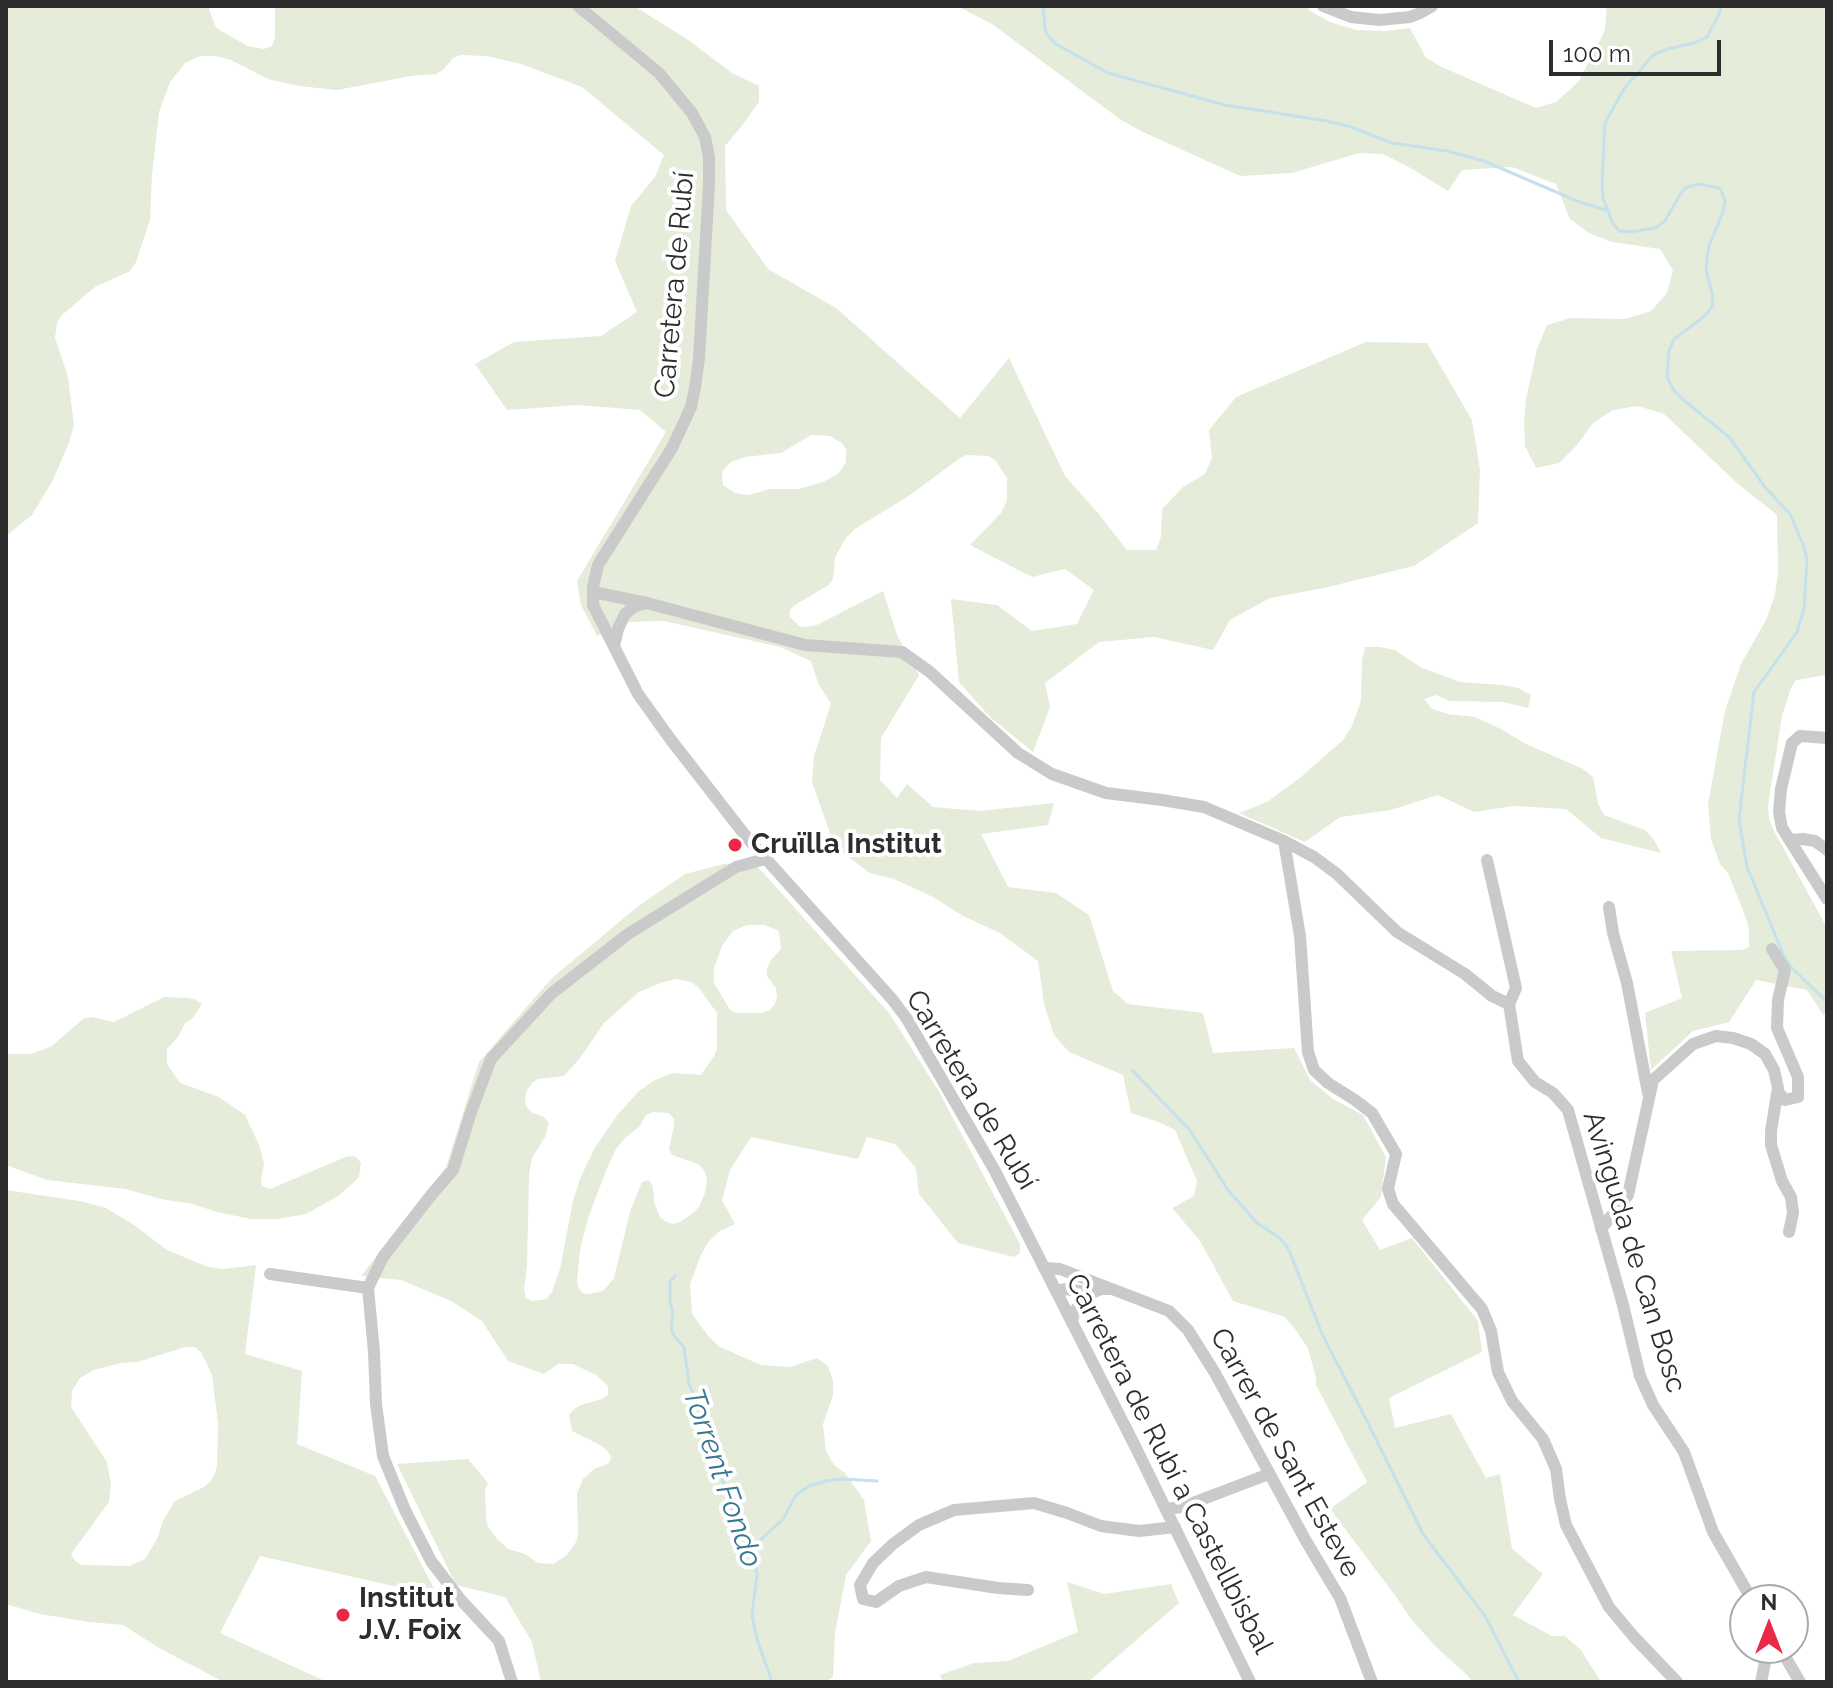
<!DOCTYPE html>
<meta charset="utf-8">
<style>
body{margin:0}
#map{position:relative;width:1833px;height:1688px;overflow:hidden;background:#fff;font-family:Raleway,sans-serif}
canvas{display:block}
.frame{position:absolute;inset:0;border:8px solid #2d2d2d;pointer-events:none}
.north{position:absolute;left:1729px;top:1584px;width:80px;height:80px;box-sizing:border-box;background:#fff;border:2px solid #ababab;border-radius:50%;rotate:0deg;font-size:22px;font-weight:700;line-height:32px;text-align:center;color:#2d2d2d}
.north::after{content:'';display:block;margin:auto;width:28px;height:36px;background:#ec2848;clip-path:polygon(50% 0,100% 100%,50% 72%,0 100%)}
.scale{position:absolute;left:1549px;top:40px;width:172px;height:36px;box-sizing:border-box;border:4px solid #2d2d2d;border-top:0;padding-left:10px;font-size:24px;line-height:28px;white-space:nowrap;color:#2d2d2d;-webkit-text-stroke:6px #fff;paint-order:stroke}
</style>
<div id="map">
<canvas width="1833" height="1688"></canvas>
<div class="frame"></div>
<div class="north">N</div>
<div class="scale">100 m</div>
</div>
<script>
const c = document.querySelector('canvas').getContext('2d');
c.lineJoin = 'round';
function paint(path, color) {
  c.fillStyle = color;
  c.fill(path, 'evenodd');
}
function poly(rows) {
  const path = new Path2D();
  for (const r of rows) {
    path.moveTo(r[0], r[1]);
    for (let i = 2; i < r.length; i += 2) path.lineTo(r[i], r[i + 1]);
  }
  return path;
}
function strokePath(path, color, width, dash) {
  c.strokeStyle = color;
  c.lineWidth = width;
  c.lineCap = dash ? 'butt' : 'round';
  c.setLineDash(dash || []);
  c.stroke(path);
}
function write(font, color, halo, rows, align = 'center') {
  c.font = font + ' Raleway,sans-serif';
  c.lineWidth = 8;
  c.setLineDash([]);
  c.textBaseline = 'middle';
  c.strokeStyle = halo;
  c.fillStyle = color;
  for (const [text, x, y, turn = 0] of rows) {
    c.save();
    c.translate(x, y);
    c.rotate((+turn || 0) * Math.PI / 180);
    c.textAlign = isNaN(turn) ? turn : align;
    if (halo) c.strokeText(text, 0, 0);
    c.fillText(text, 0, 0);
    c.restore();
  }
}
const green = poly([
 [6,6,208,6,215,26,221,31,248,46,264,49,272,46,275,37,275,6,634,6,687,39,732,73,759,86,759,102,741,127,725,146,726,210,768,269,836,308,960,418,1009,358,1065,476,1098,513,1127,550,1156,550,1161,537,1162,509,1183,487,1205,474,1212,458,1209,430,1236,397,1366,342,1427,343,1472,420,1480,470,1478,523,1414,566,1324,588,1270,598,1230,620,1213,650,1154,637,1099,642,1045,683,1050,707,1033,752,990,717,959,682,951,599,997,605,1032,631,1077,624,1094,590,1065,569,1032,577,970,545,1001,513,1007,500,1007,478,995,460,988,456,967,455,960,458,910,495,855,529,845,539,838,552,835,558,833,579,829,585,795,605,790,610,790,617,799,626,805,627,817,625,883,591,897,635,919,675,881,738,880,780,897,798,907,784,933,807,979,811,1054,803,1048,825,981,834,1008,887,1056,893,1089,915,1113,991,1128,1004,1203,1013,1213,1053,1294,1048,1310,1080,1333,1099,1363,1115,1386,1157,1381,1197,1362,1220,1380,1250,1412,1238,1478,1321,1482,1352,1389,1398,1395,1428,1451,1414,1486,1478,1500,1474,1512,1549,1543,1574,1513,1615,1552,1636,1565,1636,1581,1650,1601,1682,1472,1682,1468,1676,1436,1647,1411,1619,1397,1598,1330,1509,1367,1482,1316,1385,1316,1378,1308,1348,1295,1329,1285,1317,1233,1301,1200,1241,1172,1208,1194,1196,1197,1181,1175,1130,1159,1122,1131,1113,1123,1075,1069,1052,1054,1035,1044,1004,1038,961,1000,933,963,916,933,897,894,879,870,873,835,847,812,782,814,756,831,704,818,683,811,661,780,647,664,621,624,622,597,636,581,605,577,581,666,432,640,410,579,405,507,410,475,364,514,342,601,336,637,312,615,261,631,206,655,177,664,155,582,87,521,64,486,56,460,55,453,58,443,70,436,74,411,76,337,90,299,86,268,79,231,60,216,56,200,56,185,63,170,82,159,112,152,175,150,220,136,262,130,271,95,287,61,316,57,323,55,338,68,377,74,425,69,443,52,482,32,515,6,536],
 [811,435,830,436,842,443,846,449,846,462,838,474,825,481,799,489,769,489,749,495,735,493,723,485,722,472,731,462,745,457,781,453],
 [957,6,1305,6,1312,12,1330,22,1356,30,1386,31,1410,28,1426,58,1444,68,1536,108,1556,102,1579,81,1605,30,1607,6,1827,6,1827,675,1796,680,1791,688,1782,716,1768,805,1769,819,1773,829,1827,928,1827,1013,1823,1015,1807,990,1756,980,1729,1022,1693,1031,1651,1070,1645,1013,1682,998,1671,951,1742,950,1749,947,1749,928,1743,910,1728,873,1720,864,1711,839,1708,804,1725,711,1741,664,1766,620,1775,595,1778,571,1777,515,1737,483,1664,414,1638,406,1613,410,1593,423,1577,445,1559,463,1536,468,1525,446,1524,422,1526,399,1537,349,1547,325,1571,318,1625,319,1651,311,1667,293,1673,270,1660,249,1612,242,1589,233,1570,219,1556,184,1512,167,1462,170,1448,191,1407,166,1383,154,1359,153,1292,173,1240,176,1143,132,1121,120,992,24],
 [1365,647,1379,647,1395,650,1420,667,1460,682,1502,685,1518,688,1531,695,1528,708,1503,702,1449,701,1436,695,1424,699,1432,709,1448,714,1475,717,1501,729,1526,744,1583,769,1593,777,1598,804,1604,815,1645,830,1654,840,1661,853,1601,838,1566,809,1514,806,1474,812,1438,795,1391,810,1340,817,1305,842,1239,813,1267,802,1301,777,1343,740,1351,728,1361,701,1362,660],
 [724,864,758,867,889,1013,938,1090,1020,1244,1020,1253,1014,1257,958,1243,919,1194,916,1168,895,1144,867,1137,858,1159,751,1137,730,1170,722,1200,735,1224,720,1231,709,1241,701,1255,690,1284,692,1314,709,1337,720,1347,761,1365,790,1367,817,1358,828,1366,833,1380,833,1396,823,1424,826,1451,834,1465,845,1473,864,1500,871,1541,846,1575,835,1633,833,1677,825,1682,541,1682,532,1642,505,1597,456,1585,397,1464,468,1459,488,1483,485,1491,486,1519,488,1527,497,1539,508,1549,525,1554,538,1563,553,1564,566,1556,576,1542,578,1534,577,1493,583,1479,594,1469,609,1463,611,1457,606,1449,600,1445,572,1431,569,1415,574,1409,581,1405,602,1399,608,1395,608,1386,596,1375,573,1364,558,1364,544,1374,508,1361,482,1321,451,1301,401,1280,361,1276,446,1167,479,1062,551,979,637,907,685,874],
 [747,925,764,925,779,931,781,949,771,960,767,968,767,976,776,988,777,996,775,1004,770,1010,761,1013,737,1013,730,1010,714,983,714,968,722,946,733,931],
 [675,979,691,982,698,987,717,1013,717,1049,714,1056,701,1075,672,1073,653,1081,639,1091,618,1114,594,1149,580,1179,573,1201,560,1269,552,1292,547,1299,532,1301,526,1298,524,1289,527,1266,529,1174,532,1158,545,1137,549,1123,544,1117,531,1112,526,1106,525,1098,527,1090,532,1083,538,1079,564,1076,580,1058,604,1023,639,992,660,983],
 [653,1112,669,1113,674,1119,674,1126,669,1148,672,1155,698,1164,704,1170,707,1179,705,1193,699,1207,693,1213,680,1222,673,1224,666,1222,660,1217,654,1202,653,1187,649,1180,642,1182,630,1212,614,1278,603,1291,589,1294,582,1293,578,1287,577,1280,580,1250,588,1218,606,1171,616,1149,626,1137,640,1126,646,1115],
 [164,997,189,998,196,1000,202,1004,193,1018,185,1023,178,1037,167,1049,167,1064,180,1083,219,1097,245,1115,260,1147,264,1164,261,1179,262,1186,270,1189,348,1156,356,1157,361,1163,359,1177,352,1184,338,1196,306,1214,277,1219,251,1219,217,1212,193,1204,161,1199,126,1189,47,1180,6,1165,6,1054,31,1054,52,1046,83,1019,91,1017,114,1022],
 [6,1190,79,1201,106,1208,134,1225,167,1250,208,1267,223,1269,256,1265,245,1354,302,1371,297,1444,375,1476,438,1596,260,1556,220,1633,327,1682,224,1682,159,1648,123,1625,89,1622,40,1614,6,1604],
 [185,1347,195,1347,201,1352,212,1375,218,1424,217,1466,215,1473,211,1481,204,1487,175,1501,163,1521,158,1537,146,1558,130,1566,82,1565,75,1561,71,1554,109,1502,111,1485,107,1462,71,1407,72,1391,80,1378,94,1370,121,1363,138,1362],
 [1067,1582,1104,1594,1171,1584,1179,1603,1088,1682,943,1682,940,1675,974,1663,1008,1661,1078,1632]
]);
const stream = poly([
 [1043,6,1045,28,1047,35,1056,44,1108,73,1225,105,1327,121,1351,127,1392,143,1447,151,1484,161,1577,201,1606,210],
 [1721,6,1719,14,1707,37,1694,43,1668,49,1653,55,1624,89,1605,123,1602,185,1603,198,1612,222,1619,231,1630,232,1655,228,1665,221,1678,198,1685,188,1698,184,1720,188,1725,201,1723,212,1709,246,1707,258,1706,270,1712,293,1713,305,1705,316,1674,339,1669,351,1667,376,1672,388,1680,397,1729,437,1765,487,1790,514,1803,544,1807,559,1804,609,1797,632,1754,692,1739,819,1747,867,1784,956,1791,967,1827,1002],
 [1132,1070,1189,1129,1228,1190,1257,1223,1280,1238,1288,1248,1323,1336,1366,1419,1423,1534,1485,1616,1519,1682],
 [675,1276,670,1282,670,1302,673,1312,671,1328,674,1336,684,1347,689,1384,699,1407,706,1441,717,1460,729,1503,746,1532,753,1547,757,1574,752,1615,757,1639,772,1682],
 [754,1546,783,1519,796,1495,809,1486,826,1481,842,1479,877,1481]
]);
const minor = poly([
 [578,6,659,73,692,113,705,137,709,157,709,185,699,358,695,388,691,407,672,448,598,565,593,587,593,605,638,694,671,740,748,839,892,999,907,1019,995,1171,1135,1446,1250,1682],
 [1323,6,1351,17,1379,20,1410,17,1420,13,1432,6],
 [593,592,647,603,805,645,902,652,930,672,1018,753,1052,774,1106,793,1162,800,1204,807,1284,841,1314,857,1337,874,1397,932,1465,974,1492,996,1509,1004,1518,1061,1535,1082,1553,1093,1568,1110,1623,1305,1640,1376,1653,1405,1684,1452,1713,1532,1752,1600],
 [614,646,618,629,625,614,635,606,647,603],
 [1827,738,1800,736,1792,743,1781,789,1779,812,1782,828,1827,899],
 [1790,840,1803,839,1815,841,1827,850],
 [1284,841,1300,936,1308,1052,1314,1070,1328,1083,1355,1100,1372,1113,1396,1154,1388,1189,1393,1204,1482,1309,1491,1331,1498,1372,1512,1401,1543,1439,1556,1469,1560,1499,1566,1525,1609,1607,1634,1637,1677,1682],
 [1487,860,1516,988,1509,1004],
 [1609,907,1613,933,1627,983,1648,1093],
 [1772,949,1785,970,1778,1000,1777,1028,1798,1077,1798,1097,1785,1100,1778,1092],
 [1601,1229,1628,1195,1653,1080,1693,1044,1716,1036,1733,1038,1751,1044,1765,1054,1774,1070,1778,1088,1771,1131,1771,1145,1782,1181,1791,1197,1793,1213,1789,1232],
 [1044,1268,1060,1269,1109,1288],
 [270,1274,368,1288],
 [1056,1291,1065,1289,1093,1293],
 [1072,1323,1074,1312,1087,1295,1101,1289,1112,1289,1169,1311,1188,1330,1215,1373,1306,1541,1340,1598,1372,1682],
 [1166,1509,1182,1507,1269,1474],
 [1028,1590,998,1588,926,1577,899,1586,876,1602,863,1599,860,1585,873,1563,893,1544,919,1525,954,1510,1034,1503,1067,1513,1101,1526,1139,1531,1175,1527],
 [1780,1648,1800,1682],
 [512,1682,499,1641,460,1599,431,1561,405,1510,383,1456,376,1404,374,1352,368,1288,383,1257,432,1194,453,1170,471,1112,491,1059,552,993,628,934,736,867,765,859],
 [1761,1682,1768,1648]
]);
const markers = [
 [735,845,8,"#ec2848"],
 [343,1615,8,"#ec2848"]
];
const streetNames = [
 ["Carretera de Rubí",675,285,-85],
 ["Carretera de Rubí",971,1090,59],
 ["Avinguda de Can Bosc",1634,1252,73],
 ["Carrer de Sant Esteve",1285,1453,61],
 ["Carretera de Rubí a Castellbisbal",1169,1464,63]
];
const poiNames = [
 ["Cruïlla Institut",751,845],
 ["Institut",359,1599],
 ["J.V. Foix",359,1631]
];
const waterNames = [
 ["Torrent Fondo",722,1478,71]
];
paint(green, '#e5ecda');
strokePath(stream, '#c5e1ec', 3);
strokePath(minor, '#cacaca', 12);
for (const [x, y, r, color] of markers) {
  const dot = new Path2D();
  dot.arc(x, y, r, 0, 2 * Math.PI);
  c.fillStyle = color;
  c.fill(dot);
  strokePath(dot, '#fff', 3);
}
write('28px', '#2d2d2d', '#fff', streetNames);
write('bold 28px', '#2d2d2d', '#fff', poiNames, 'left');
write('italic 30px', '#387792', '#fff', waterNames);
</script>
